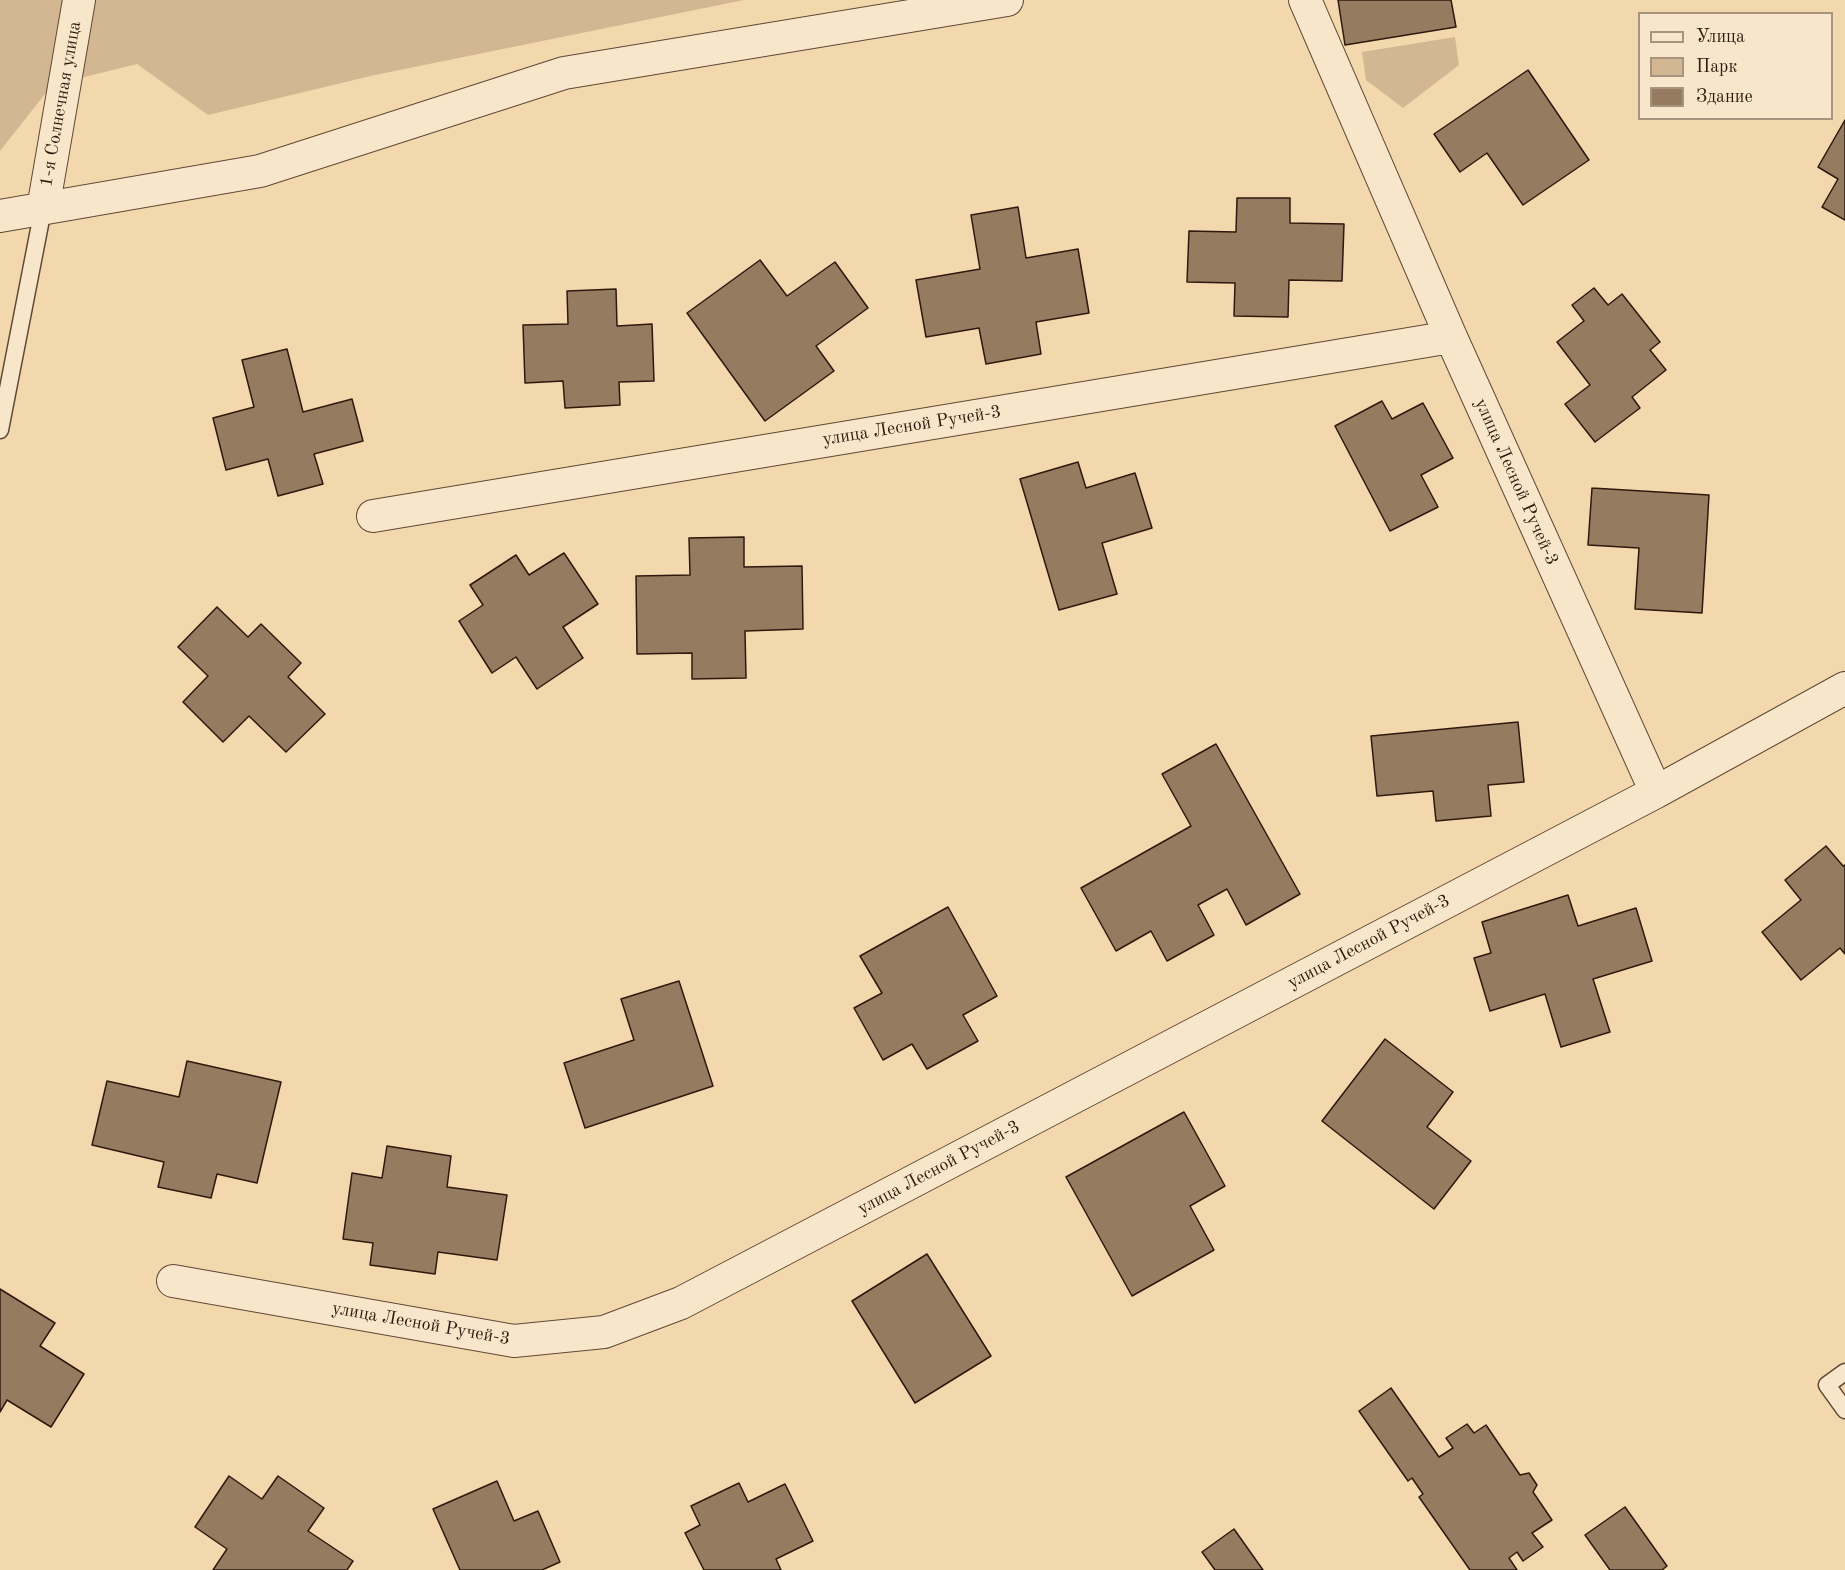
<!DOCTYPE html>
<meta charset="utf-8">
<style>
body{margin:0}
#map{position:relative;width:1845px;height:1570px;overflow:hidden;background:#f4d8ad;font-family:"Old Standard TT",serif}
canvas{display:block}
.legend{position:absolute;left:1638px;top:12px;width:195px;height:108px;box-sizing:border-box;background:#f8e6ca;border:2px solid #a8947e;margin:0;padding:8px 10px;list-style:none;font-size:18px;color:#2f180d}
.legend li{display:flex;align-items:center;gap:12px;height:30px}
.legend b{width:30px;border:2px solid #a8947e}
</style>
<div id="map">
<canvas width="1845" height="1570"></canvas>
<ul class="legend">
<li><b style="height:8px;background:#f8e6ca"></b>Улица</li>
<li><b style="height:16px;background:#d3b792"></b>Парк</li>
<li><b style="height:16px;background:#957c60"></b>Здание</li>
</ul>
</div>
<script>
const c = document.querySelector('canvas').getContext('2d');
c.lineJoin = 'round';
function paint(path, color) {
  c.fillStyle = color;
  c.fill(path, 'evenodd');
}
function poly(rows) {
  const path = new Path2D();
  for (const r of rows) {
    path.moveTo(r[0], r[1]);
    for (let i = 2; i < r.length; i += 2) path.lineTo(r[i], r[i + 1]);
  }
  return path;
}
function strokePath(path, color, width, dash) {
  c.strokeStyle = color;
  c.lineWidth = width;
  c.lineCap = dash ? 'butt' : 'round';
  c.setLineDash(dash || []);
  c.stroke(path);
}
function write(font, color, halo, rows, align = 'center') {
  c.font = font + ' "Old Standard TT",serif';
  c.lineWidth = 6;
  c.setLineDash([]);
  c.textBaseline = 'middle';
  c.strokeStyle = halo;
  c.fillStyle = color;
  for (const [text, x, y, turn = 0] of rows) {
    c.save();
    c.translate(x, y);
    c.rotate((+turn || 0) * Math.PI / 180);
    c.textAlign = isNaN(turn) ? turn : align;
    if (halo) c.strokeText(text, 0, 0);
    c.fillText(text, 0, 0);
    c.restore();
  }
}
const green = poly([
 [0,0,744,0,375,75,208,115,137,64,52,85,0,151],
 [1455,37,1459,65,1403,108,1366,80,1362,52]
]);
const building = poly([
 [1338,0,1451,0,1456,27,1345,45,1338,0],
 [1528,70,1589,160,1523,205,1487,153,1460,172,1434,134,1528,70],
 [1845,120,1845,220,1822,207,1838,179,1818,167,1845,120],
 [1237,198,1290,198,1290,223,1344,224,1342,281,1289,280,1288,317,1234,316,1235,283,1187,282,1189,231,1236,232,1237,198],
 [1018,207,1026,258,1078,249,1089,313,1036,322,1041,354,986,364,979,328,926,337,916,280,980,269,971,215,1018,207],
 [760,260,787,296,835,262,868,308,816,346,834,371,765,421,687,313,760,260],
 [1594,288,1608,305,1622,294,1660,342,1650,350,1666,370,1632,397,1640,408,1595,442,1565,404,1590,385,1557,342,1584,321,1572,305,1594,288],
 [616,289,617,326,652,324,654,381,619,382,620,405,565,408,563,381,525,383,523,325,568,324,567,291,616,289],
 [287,349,303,412,352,399,363,441,314,454,323,484,278,496,268,459,226,470,213,418,254,407,242,360,287,349],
 [1382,401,1392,419,1423,403,1453,458,1421,475,1438,507,1390,531,1335,426,1382,401],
 [1078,462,1086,488,1135,473,1152,528,1102,543,1117,594,1059,610,1020,479,1078,462],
 [1592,488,1709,495,1702,613,1635,609,1639,548,1588,545,1592,488],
 [744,537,744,567,802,566,803,629,745,631,746,678,692,679,692,653,637,654,636,576,690,575,689,538,744,537],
 [564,553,598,604,563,627,583,658,537,689,516,657,492,673,459,621,483,605,470,585,516,555,529,575,564,553],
 [217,607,248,637,261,624,301,663,288,677,325,714,286,752,249,716,223,742,183,702,208,676,178,647,217,607],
 [1518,722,1524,782,1488,785,1491,816,1436,821,1433,791,1377,796,1371,736,1518,722],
 [1216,744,1300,894,1246,925,1227,889,1198,905,1214,935,1167,961,1151,931,1116,951,1081,888,1191,826,1162,774,1216,744],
 [1826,846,1843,866,1845,865,1845,954,1840,948,1801,980,1762,932,1801,900,1785,880,1826,846],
 [1568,895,1578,926,1636,908,1652,961,1593,979,1610,1032,1561,1047,1545,994,1490,1011,1474,958,1491,953,1482,922,1568,895],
 [948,907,997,996,963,1015,978,1041,927,1069,912,1044,883,1060,854,1008,882,993,860,956,948,907],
 [679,981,713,1086,585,1128,564,1063,634,1040,621,999,679,981],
 [1385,1039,1453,1092,1427,1127,1471,1161,1434,1209,1322,1121,1385,1039],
 [187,1061,281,1082,257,1183,217,1174,211,1198,158,1187,164,1162,92,1145,107,1081,179,1097,187,1061],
 [1184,1112,1225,1186,1190,1206,1214,1250,1132,1296,1066,1177,1184,1112],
 [387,1146,451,1156,447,1187,507,1195,497,1260,438,1252,435,1274,370,1265,373,1243,343,1239,352,1173,382,1178,387,1146],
 [927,1254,991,1356,915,1403,852,1301,927,1254],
 [0,1289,55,1323,40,1346,84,1374,51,1427,7,1400,0,1412,0,1289],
 [1391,1388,1439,1457,1453,1448,1446,1438,1467,1424,1474,1433,1486,1425,1520,1475,1529,1473,1537,1485,1533,1492,1552,1520,1532,1533,1543,1547,1523,1561,1517,1552,1509,1558,1517,1570,1470,1570,1419,1497,1423,1494,1412,1478,1408,1481,1359,1411,1391,1388],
 [229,1476,262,1499,278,1476,324,1508,308,1531,353,1561,347,1570,213,1570,227,1549,195,1527,229,1476],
 [497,1481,514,1521,538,1511,560,1562,542,1570,460,1570,433,1509,497,1481],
 [739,1483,748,1502,785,1484,813,1541,776,1559,781,1570,704,1570,685,1533,700,1525,691,1506,739,1483],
 [1625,1507,1667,1566,1662,1570,1610,1570,1585,1535,1625,1507],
 [1234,1529,1263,1570,1215,1570,1202,1552,1234,1529]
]);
const service = poly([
 [0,430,43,209],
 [1845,1372,1827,1385,1845,1410]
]);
const minor = poly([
 [1305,0,1451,337,1656,792,1845,688],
 [43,209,79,0],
 [0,216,260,171,564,73,1007,0],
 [373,516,1451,337],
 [173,1281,514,1341,604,1332,681,1303,1656,792]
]);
const streetNames = [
 ["1-я Солнечная улица",61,104,-80],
 ["улица Лесной Ручей-3",912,426,-9],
 ["улица Лесной Ручей-3",1516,482,66],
 ["улица Лесной Ручей-3",1369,942,-28],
 ["улица Лесной Ручей-3",939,1168,-28],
 ["улица Лесной Ручей-3",421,1324,10]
];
paint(green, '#d3b792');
paint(building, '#957c60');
strokePath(building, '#2f180d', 1.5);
strokePath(service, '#604835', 19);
strokePath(minor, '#604835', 34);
strokePath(service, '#f8e6ca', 16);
strokePath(minor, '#f8e6ca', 32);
write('18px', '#2f180d', '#f8e6ca', streetNames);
</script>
